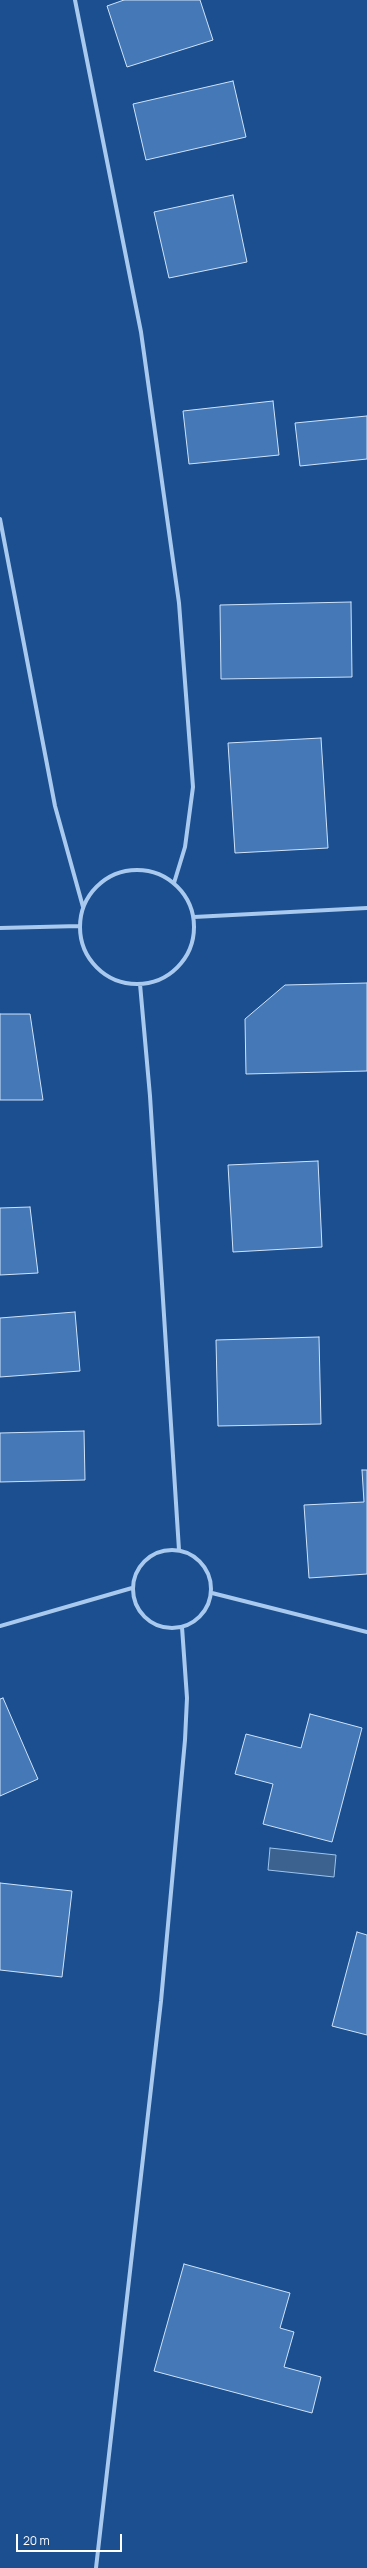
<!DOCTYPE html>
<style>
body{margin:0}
#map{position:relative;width:367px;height:2568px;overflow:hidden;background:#1b4f8f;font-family:Manrope,sans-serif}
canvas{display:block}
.scale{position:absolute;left:16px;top:2534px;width:106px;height:18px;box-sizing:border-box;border:2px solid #fff;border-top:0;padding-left:5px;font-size:12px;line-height:14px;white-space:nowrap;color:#fff;-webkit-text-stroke:3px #1b4f8f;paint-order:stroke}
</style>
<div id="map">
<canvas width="367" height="2568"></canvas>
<div class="scale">20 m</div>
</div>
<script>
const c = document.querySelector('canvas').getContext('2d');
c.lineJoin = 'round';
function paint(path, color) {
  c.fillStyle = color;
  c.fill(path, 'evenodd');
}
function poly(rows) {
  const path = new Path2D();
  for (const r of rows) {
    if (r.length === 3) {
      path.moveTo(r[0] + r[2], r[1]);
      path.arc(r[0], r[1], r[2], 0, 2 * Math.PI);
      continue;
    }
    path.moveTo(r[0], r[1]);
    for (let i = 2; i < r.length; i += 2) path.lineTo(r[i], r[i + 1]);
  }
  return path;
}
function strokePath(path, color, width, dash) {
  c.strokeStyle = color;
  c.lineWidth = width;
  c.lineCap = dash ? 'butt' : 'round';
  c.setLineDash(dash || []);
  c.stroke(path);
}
const water = poly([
 [270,1848,336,1855,334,1877,268,1870,270,1848]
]);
const building = poly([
 [124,0,200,0,213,40,127,67,107,6,124,0],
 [233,81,246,137,146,160,133,104,233,81],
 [233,195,247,262,169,278,154,212,233,195],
 [273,401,279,455,189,464,183,411,273,401],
 [367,416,367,459,300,466,295,423,367,416],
 [351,602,352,677,221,679,220,605,351,602],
 [321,738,328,848,235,853,228,743,321,738],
 [367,983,367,1071,246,1074,245,1019,285,985,367,983],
 [0,1014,30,1014,43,1100,0,1100,0,1014],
 [318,1161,322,1247,233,1252,228,1165,318,1161],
 [30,1207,38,1273,0,1275,0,1208,30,1207],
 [75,1312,80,1371,0,1377,0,1318,75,1312],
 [319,1337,321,1424,218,1426,216,1340,319,1337],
 [84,1431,85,1480,0,1482,0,1433,84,1431],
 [362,1470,367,1470,367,1574,309,1578,304,1505,364,1502,362,1470],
 [3,1698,38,1779,0,1796,0,1699,3,1698],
 [310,1714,362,1728,332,1842,263,1824,273,1784,235,1774,246,1734,301,1748,310,1714],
 [0,1883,72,1891,62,1977,0,1970,0,1883],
 [357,1932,367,1935,367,2035,332,2026,357,1932],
 [184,2264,290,2293,280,2328,294,2332,284,2367,321,2377,312,2413,154,2371,184,2264]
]);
const minor = poly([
 [75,0,141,332,179,603,193,787,185,847,174,883],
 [0,519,55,806,83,907],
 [137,927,57],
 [194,917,367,908],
 [0,928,79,926],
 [140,984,150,1096,179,1550],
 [172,1589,39],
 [212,1593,367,1632],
 [0,1626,132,1588],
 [96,2568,161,2001,185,1740,187,1698,182,1627]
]);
paint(water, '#3c6290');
strokePath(water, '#9cc4f0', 1);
paint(building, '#4478b7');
strokePath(building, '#cfe3fa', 1);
strokePath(minor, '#a9c9ee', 4);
</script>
